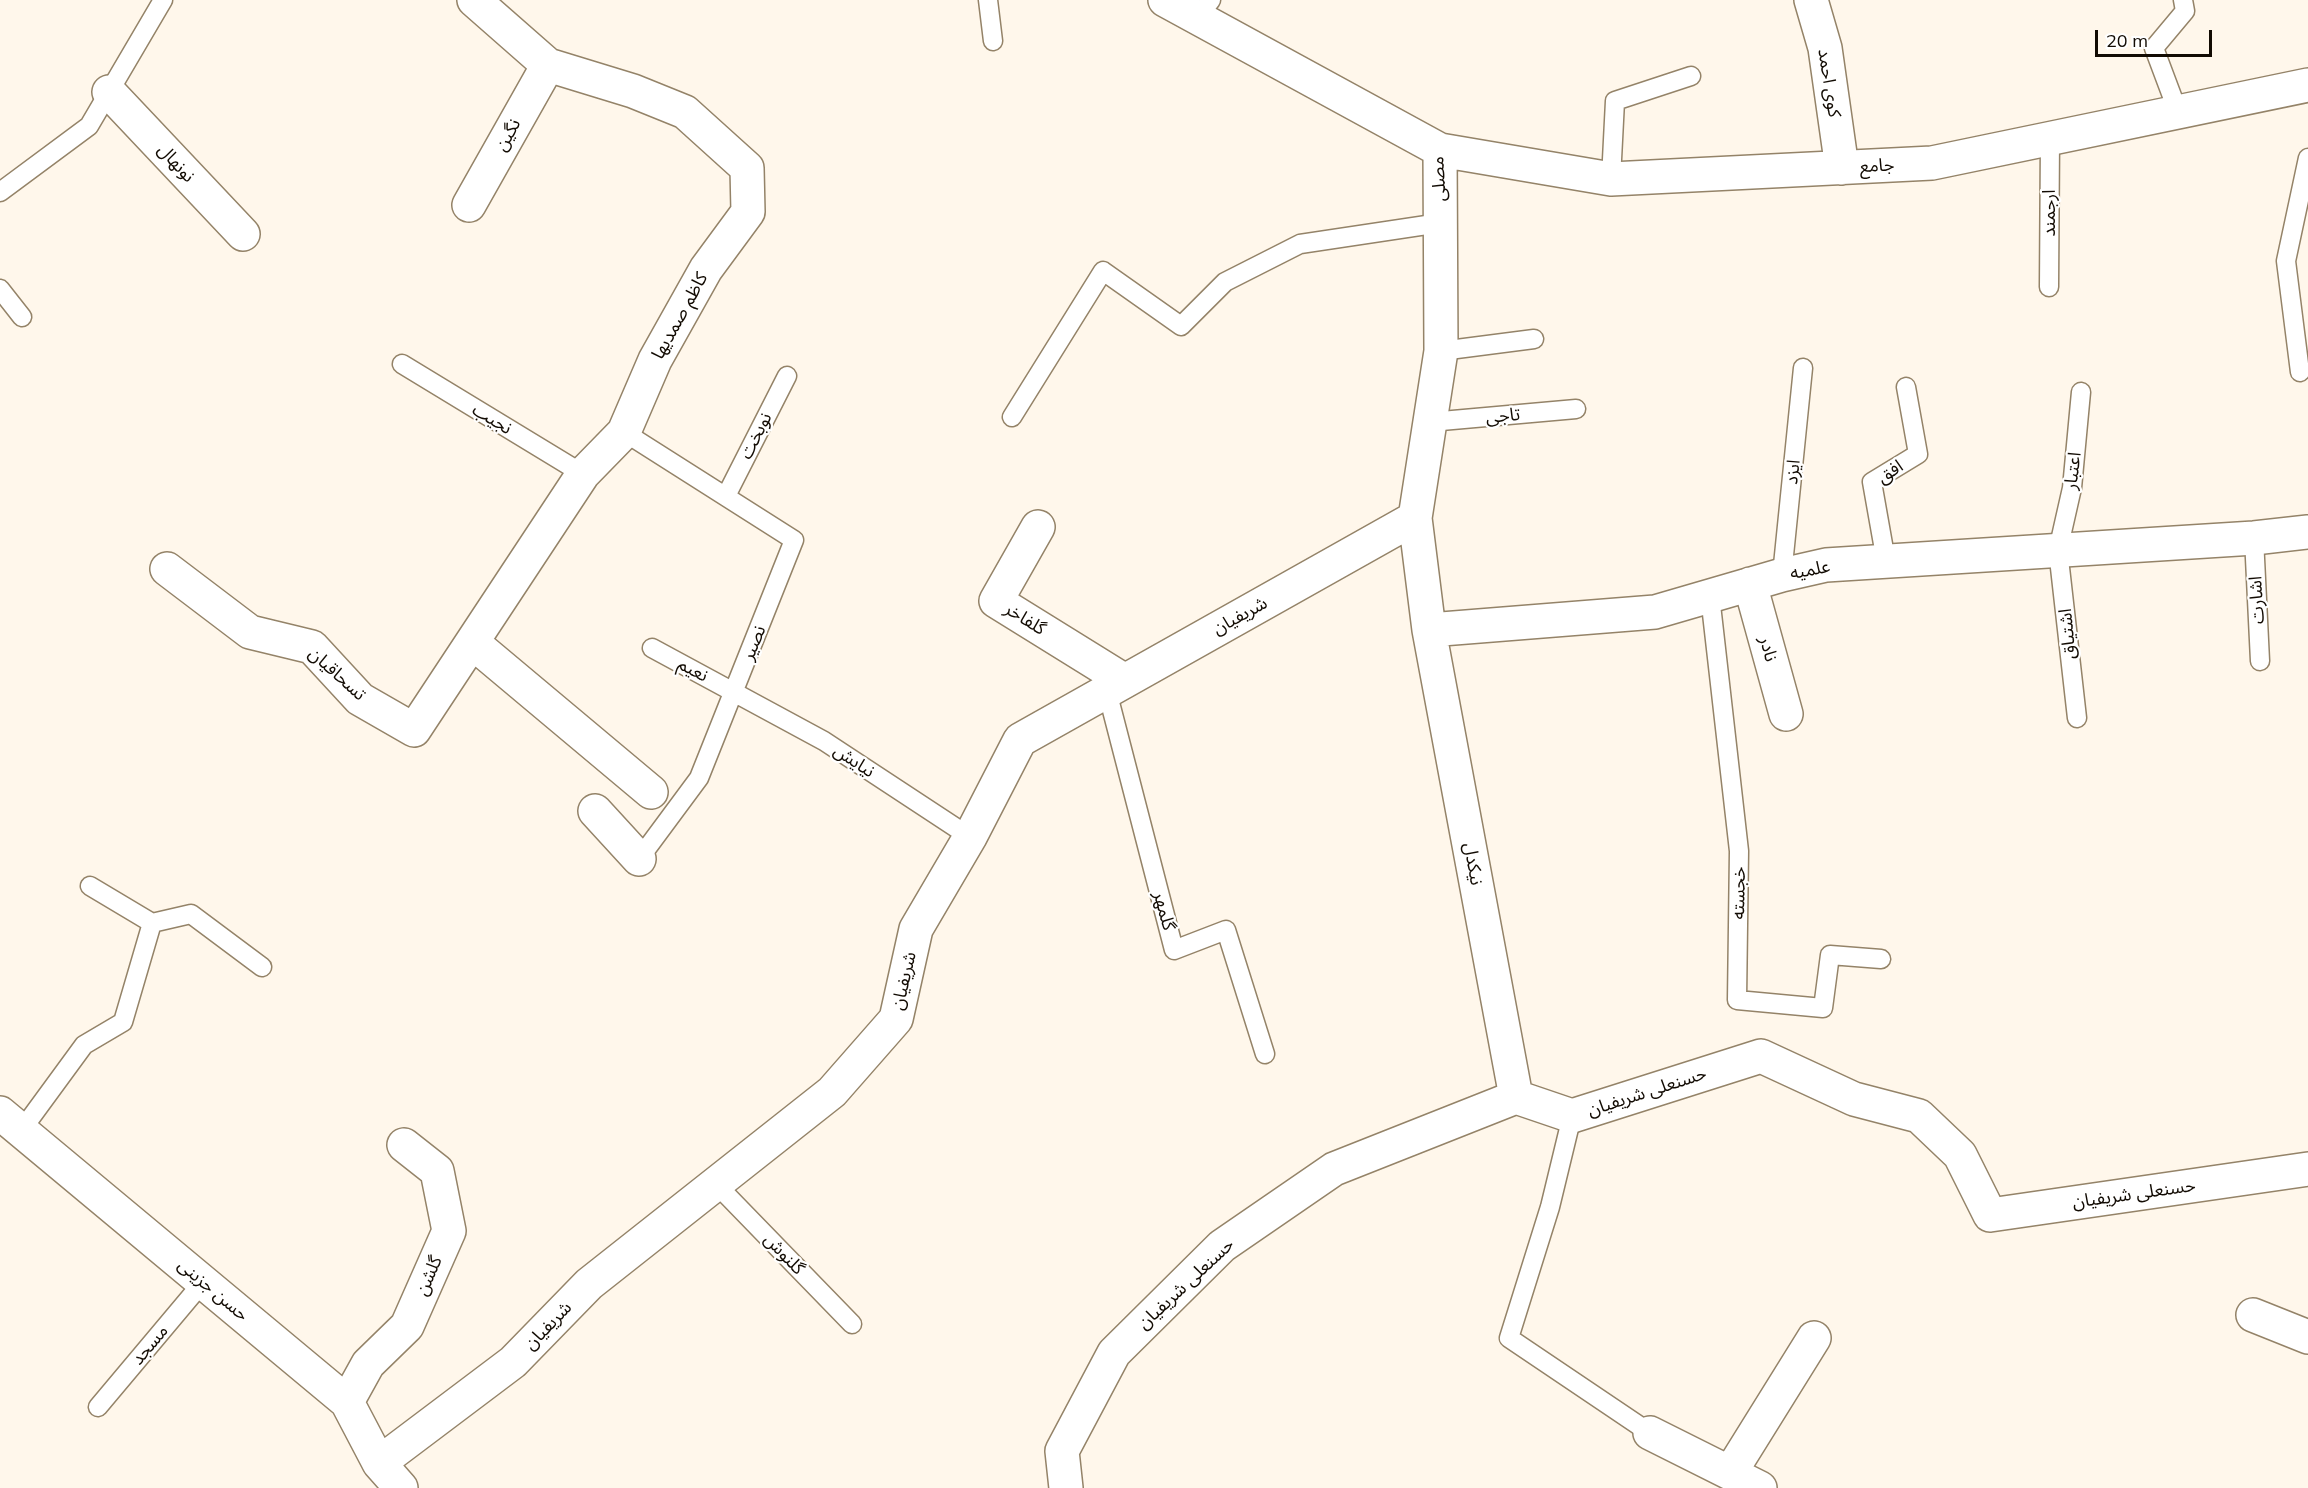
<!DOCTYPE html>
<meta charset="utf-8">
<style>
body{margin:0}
#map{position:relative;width:2308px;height:1488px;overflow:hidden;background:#fff7eb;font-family:Mulish,sans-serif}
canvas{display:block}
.scale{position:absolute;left:2095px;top:30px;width:117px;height:27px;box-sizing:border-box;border:3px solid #120b03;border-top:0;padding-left:8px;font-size:18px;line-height:21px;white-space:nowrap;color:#120b03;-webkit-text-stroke:4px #fff;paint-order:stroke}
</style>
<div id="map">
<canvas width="2308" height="1488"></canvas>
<div class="scale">20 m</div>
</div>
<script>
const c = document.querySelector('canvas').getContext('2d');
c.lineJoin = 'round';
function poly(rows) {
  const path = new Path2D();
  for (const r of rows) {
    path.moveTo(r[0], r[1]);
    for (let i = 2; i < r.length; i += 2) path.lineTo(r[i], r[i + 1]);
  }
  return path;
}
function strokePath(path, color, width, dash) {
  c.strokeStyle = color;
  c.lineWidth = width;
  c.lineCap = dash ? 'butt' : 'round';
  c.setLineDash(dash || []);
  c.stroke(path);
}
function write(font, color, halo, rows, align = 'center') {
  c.font = font + ' Mulish,"Noto Sans Arabic",sans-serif';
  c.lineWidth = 4.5;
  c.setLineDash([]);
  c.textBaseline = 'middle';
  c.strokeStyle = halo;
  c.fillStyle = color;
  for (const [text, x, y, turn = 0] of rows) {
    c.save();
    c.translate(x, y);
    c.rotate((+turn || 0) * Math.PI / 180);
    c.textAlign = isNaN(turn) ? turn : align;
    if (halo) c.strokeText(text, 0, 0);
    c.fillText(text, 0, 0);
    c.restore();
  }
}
const lane = poly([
 [988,0,993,41],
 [1197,18,1211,0],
 [2178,112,2154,48,2185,11,2183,0],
 [1611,179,1615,101,1691,76],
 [0,192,89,126,163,0],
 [2049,287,2050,138],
 [0,289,22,317],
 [1441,351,1534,339],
 [402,364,583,474],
 [2300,372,2286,261,2308,158],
 [1012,417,1103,271,1181,326,1225,282,1300,244,1440,223],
 [1430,422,1576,409],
 [624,432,794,540,699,778,639,859],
 [726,496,787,376],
 [2254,538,2260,661],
 [1886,561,1872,482,1918,454,1906,387],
 [1782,575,1803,368],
 [1710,596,1739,851,1737,1000,1823,1008,1830,955,1881,959],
 [652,648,824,741,970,837],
 [1107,691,1174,950,1226,930,1265,1054],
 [2077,718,2058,550,2072,488,2081,392],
 [90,886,152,923,191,914,262,967],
 [1572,1116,1550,1207,1509,1338,1650,1433],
 [21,1131,84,1045,123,1022,152,923],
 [716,1184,852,1324],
 [98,1407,203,1282]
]);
const street = poly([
 [1165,0,1440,150,1611,179,1932,163,2308,85],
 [1811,0,1825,48,1842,168],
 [109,92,243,234],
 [1440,150,1441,351,1415,518,1429,630,1655,612,1782,575,1826,565,2254,538,2308,532],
 [469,205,548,65],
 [1038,527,996,601,1125,681],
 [167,569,250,632,312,647,360,699,414,730,583,474,624,432,655,360,706,269,748,212,747,168,685,112,633,91,548,65,474,0],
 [1750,584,1786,714],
 [1429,630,1516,1097],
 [472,642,651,792],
 [595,811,639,859],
 [0,1113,347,1402,379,1463,401,1488],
 [2253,1315,2308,1337],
 [347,1402,368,1364,407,1326,449,1231,437,1171,404,1145],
 [1650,1433,1760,1488],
 [379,1463,513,1362,589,1284,832,1092,896,1019,916,929,970,837,1020,740,1415,518],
 [1730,1473,1814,1338],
 [1066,1488,1062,1451,1114,1353,1222,1246,1334,1169,1516,1097,1572,1116,1761,1056,1854,1099,1919,1116,1960,1155,1990,1215,2308,1169]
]);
const streetNames = [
 ["کوی احمد",1829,83,81],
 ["نگین",508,135,-61],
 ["نونهال",176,163,47],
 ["جامع",1877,166,-3],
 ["مصلی",1439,179,-93],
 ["ارجمند",2050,213,-90],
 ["کاظم صمدیها",680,316,-61],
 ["تاجی",1503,416,-5],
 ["نجیب",492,419,31],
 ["نوبخت",756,436,-63],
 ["اعتبار",2073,471,-83],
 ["ایزد",1793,472,-84],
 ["افق",1890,472,-33],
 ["علمیه",1810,570,-11],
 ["اشارت",2257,600,-93],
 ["شریفیان",1240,616,-29],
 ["گلفاخر",1025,619,32],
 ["اشتیاق",2068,634,-96],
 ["نصیر",754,643,-68],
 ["نادر",1768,649,75],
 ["نعیم",693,670,28],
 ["تسحاقیان",337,674,42],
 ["نیایش",854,761,33],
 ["نیکدل",1473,864,80],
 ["خجسته",1739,893,-89],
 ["گلمهر",1164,911,75],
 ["شریفیان",904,981,-77],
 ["حسنعلی شریفیان",1647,1092,-18],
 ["حسنعلی شریفیان",2134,1194,-8],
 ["گلنوش",784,1254,46],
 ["گلشن",429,1276,-67],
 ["حسنعلی شریفیان",1186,1284,-43],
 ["حسن جزینی",213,1290,40],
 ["شریفیان",548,1326,-46],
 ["مسجد",150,1345,-50]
];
strokePath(lane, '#948368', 21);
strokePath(street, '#948368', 36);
strokePath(lane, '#fff', 18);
strokePath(street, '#fff', 33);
write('18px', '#120b03', '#fff', streetNames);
</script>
